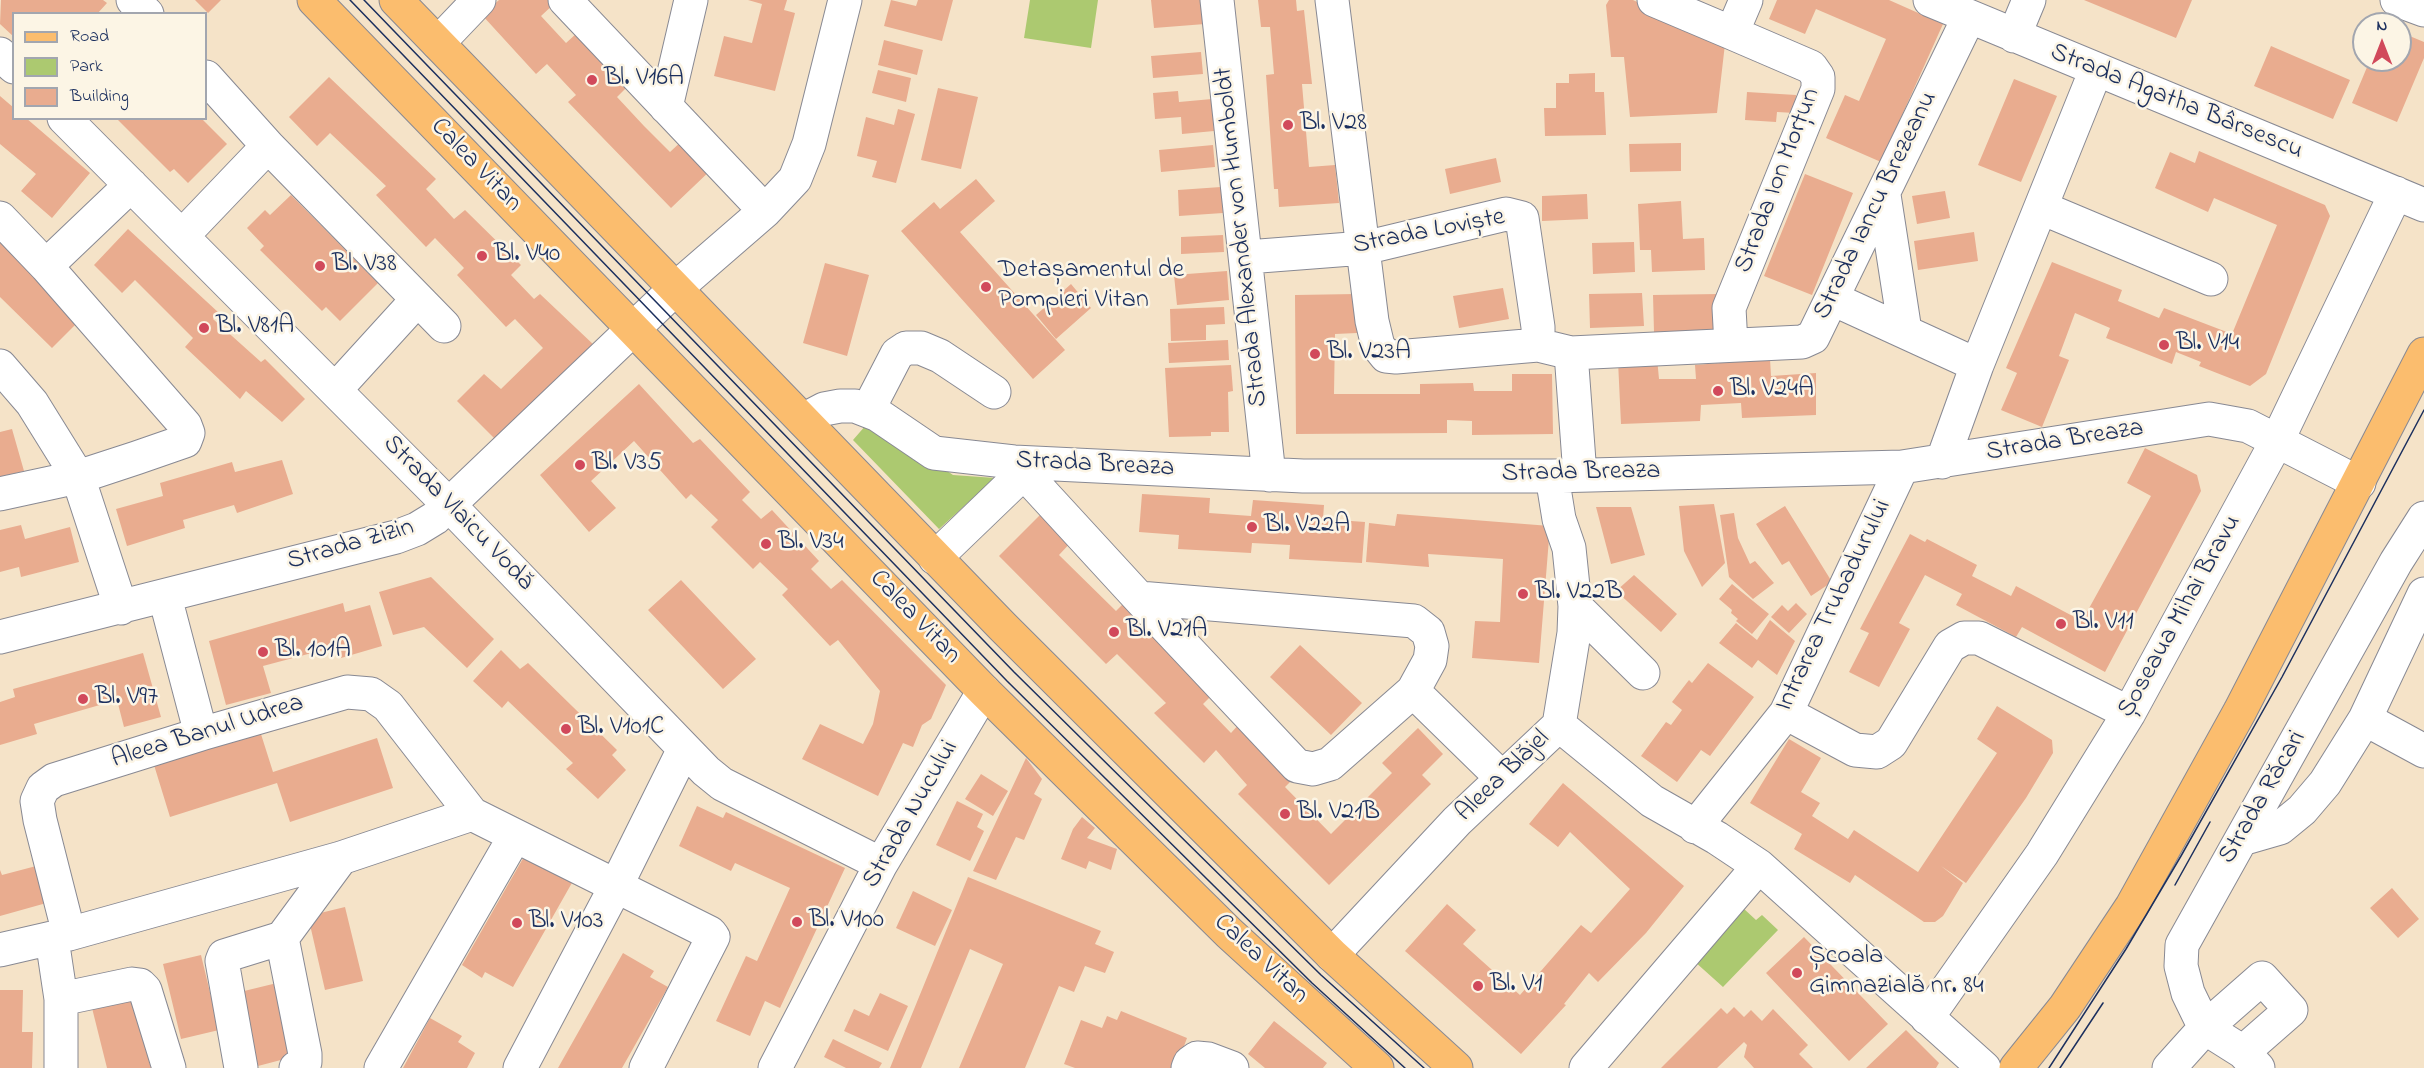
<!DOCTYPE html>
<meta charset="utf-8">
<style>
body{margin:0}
#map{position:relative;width:2424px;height:1068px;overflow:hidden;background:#f5e3c8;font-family:"Indie Flower",sans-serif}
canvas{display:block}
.legend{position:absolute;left:12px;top:12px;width:195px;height:108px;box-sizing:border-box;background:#fcf5e5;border:2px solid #a2a6af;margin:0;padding:8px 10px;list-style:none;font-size:18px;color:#1b2f5e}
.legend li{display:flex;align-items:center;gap:12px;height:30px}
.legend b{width:30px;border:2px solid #a2a6af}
.north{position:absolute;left:2352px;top:12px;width:60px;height:60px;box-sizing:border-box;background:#fcf5e5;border:2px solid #a2a6af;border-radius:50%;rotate:0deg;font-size:16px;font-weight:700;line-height:24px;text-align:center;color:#1b2f5e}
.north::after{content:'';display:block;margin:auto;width:21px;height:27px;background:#d1495b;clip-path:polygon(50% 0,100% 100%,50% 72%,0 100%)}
</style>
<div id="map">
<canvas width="2424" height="1068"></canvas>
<ul class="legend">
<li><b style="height:8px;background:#fbbd6e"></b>Road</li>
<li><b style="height:16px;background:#acc970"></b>Park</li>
<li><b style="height:16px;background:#e9ac8f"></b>Building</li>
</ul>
<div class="north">N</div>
</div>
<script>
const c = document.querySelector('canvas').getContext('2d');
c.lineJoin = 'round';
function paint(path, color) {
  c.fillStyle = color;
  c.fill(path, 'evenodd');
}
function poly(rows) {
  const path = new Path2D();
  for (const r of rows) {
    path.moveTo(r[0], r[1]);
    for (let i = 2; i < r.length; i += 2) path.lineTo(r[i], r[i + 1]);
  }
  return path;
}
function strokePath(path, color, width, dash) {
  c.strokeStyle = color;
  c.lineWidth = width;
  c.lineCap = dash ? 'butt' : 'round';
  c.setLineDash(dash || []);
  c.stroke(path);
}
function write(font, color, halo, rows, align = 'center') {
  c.font = font + ' "Indie Flower",sans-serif';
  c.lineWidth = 5;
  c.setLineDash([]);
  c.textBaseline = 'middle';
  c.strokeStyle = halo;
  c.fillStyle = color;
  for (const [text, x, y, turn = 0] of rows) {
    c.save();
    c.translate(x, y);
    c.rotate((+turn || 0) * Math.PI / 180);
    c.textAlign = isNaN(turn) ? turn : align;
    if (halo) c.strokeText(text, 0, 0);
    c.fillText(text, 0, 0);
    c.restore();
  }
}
const green = poly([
 [1030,0,1098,0,1091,48,1024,38],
 [873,417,885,429,953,475,995,478,939,529,853,440],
 [1743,908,1756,920,1762,915,1778,930,1723,987,1694,961]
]);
const building = poly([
 [1,0,103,0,107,3,97,14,14,14,14,37,0,24],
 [195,0,221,0,208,13],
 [499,0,554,0,556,2,541,16,566,43,577,33,628,86,617,97,644,126,670,152,685,138,714,167,671,208,568,102,576,95,547,64,536,74,482,15],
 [748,0,787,0,784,10,795,13,775,91,714,76,724,36,752,43,762,4],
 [891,0,916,6,918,0,953,0,942,41,884,26],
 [1151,0,1203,0,1205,24,1154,28],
 [1258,0,1296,0,1297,11,1304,10,1312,84,1302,84,1309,167,1335,165,1339,203,1279,207,1278,189,1274,189,1266,75,1274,74,1270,27,1261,27],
 [1609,0,1633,0,1725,44,1717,113,1630,117,1624,57,1611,57,1606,5],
 [1777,0,1889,0,1943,24,1881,162,1826,138,1845,95,1859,101,1886,39,1816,9,1805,34,1769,19],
 [2084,0,2192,0,2176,38],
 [2400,32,2424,42,2424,58,2397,122,2352,103,2370,60,2400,60],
 [884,40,923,50,917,75,878,65],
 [2271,46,2350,80,2333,119,2254,86],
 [1201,52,1203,74,1153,78,1151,56],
 [878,70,911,78,906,102,872,93],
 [1595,73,1595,92,1604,92,1606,135,1545,136,1544,108,1556,108,1556,83,1569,83,1569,74],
 [329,77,436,179,426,189,454,219,465,210,521,265,511,275,534,299,540,294,595,346,498,442,457,401,484,374,501,389,543,348,515,319,506,327,457,275,464,268,435,238,426,247,376,195,386,186,330,133,317,146,289,117],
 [2014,79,2057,96,2021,182,1978,165],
 [938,88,978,97,961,169,921,160],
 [1178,91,1179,102,1212,99,1214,131,1182,134,1181,117,1155,119,1153,93],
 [1747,92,1796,95,1795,113,1777,112,1776,122,1745,120],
 [0,96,14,108,14,118,26,118,90,173,52,218,21,191,36,174,0,144],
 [898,109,915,114,896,183,872,177,877,161,857,156,866,117,894,125],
 [116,118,201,118,227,144,188,183,174,169,170,172],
 [1681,143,1681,171,1630,172,1629,144],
 [1213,145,1215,167,1161,172,1159,150],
 [2199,151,2325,205,2330,216,2266,374,2250,386,2199,366,2201,362,2176,352,2172,364,2106,338,2110,328,2075,313,2059,356,2069,360,2042,427,2001,410,2017,373,2006,368,2052,262,2122,290,2118,301,2159,318,2164,308,2232,334,2277,225,2214,198,2208,212,2155,188,2170,152,2195,163],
 [1496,158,1501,182,1450,194,1445,169],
 [1805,174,1853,193,1812,295,1764,276],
 [976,179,995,201,960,232,1065,350,1033,379,901,231,934,202,940,209],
 [1221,187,1223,213,1179,216,1178,190],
 [1945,191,1950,218,1917,224,1912,196],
 [1587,194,1588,219,1542,221,1542,196],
 [291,195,378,283,340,321,326,307,322,311,260,250,264,246,247,228,265,210,270,215],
 [1681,201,1683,239,1704,238,1705,270,1652,272,1651,250,1640,250,1638,204],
 [128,229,219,313,213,319,261,362,265,359,305,399,282,422,246,391,240,399,185,347,193,338,135,280,122,293,94,265],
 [1974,232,1978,261,1918,270,1914,241],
 [1223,235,1224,252,1181,254,1181,237],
 [0,240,83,317,52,348,0,297],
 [1634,242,1635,272,1593,274,1592,243],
 [825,263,869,275,847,356,803,343],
 [1227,271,1229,300,1177,305,1174,275],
 [1071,284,1091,308,1056,339,1036,315],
 [1503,288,1509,319,1459,328,1453,296],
 [1642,293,1644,326,1590,328,1589,294],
 [1356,294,1357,333,1335,334,1334,394,1420,394,1420,384,1473,383,1474,391,1512,391,1512,374,1552,374,1553,434,1472,435,1472,421,1447,420,1447,433,1296,434,1295,295],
 [1719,294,1719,331,1654,332,1653,295],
 [1224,307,1225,324,1206,325,1206,340,1171,341,1170,309],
 [1228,340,1229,360,1169,363,1168,343],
 [1657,358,1659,379,1696,379,1695,365,1770,359,1771,376,1816,373,1816,415,1742,418,1741,403,1701,405,1700,421,1621,424,1618,361],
 [1231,365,1233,391,1228,392,1229,432,1211,432,1211,436,1169,437,1165,368],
 [639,384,693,443,700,439,750,492,742,500,761,519,772,510,819,561,811,569,831,589,842,580,946,685,931,719,922,725,913,747,903,743,878,796,802,759,820,724,863,744,873,724,880,691,838,640,830,646,782,595,788,589,760,562,753,569,711,527,718,520,691,494,686,499,634,441,591,481,616,508,589,532,540,475],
 [12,429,24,471,0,477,0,432],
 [2145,448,2197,475,2201,491,2105,672,2022,627,2016,637,1956,605,1962,594,1925,575,1899,623,1910,629,1879,687,1849,672,1869,633,1860,629,1910,534,1925,542,1927,539,1977,565,1972,576,2011,596,2016,586,2082,621,2151,496,2127,483],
 [282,460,293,494,237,513,234,505,183,520,185,528,127,546,116,509,163,496,160,483,232,462,235,472],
 [1142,494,1210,498,1209,513,1251,516,1253,500,1324,505,1323,519,1365,522,1362,563,1289,559,1290,545,1252,543,1251,553,1178,549,1179,535,1139,532],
 [1714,504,1725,563,1702,587,1684,551,1679,506],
 [1785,506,1832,582,1811,596,1789,561,1782,565,1756,524],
 [1596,507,1631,507,1645,555,1611,564],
 [1044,511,1073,540,1059,555,1116,611,1124,603,1215,692,1203,704,1231,733,1240,723,1294,778,1285,787,1331,834,1392,773,1382,763,1418,728,1443,754,1422,775,1431,784,1329,885,1238,794,1247,785,1216,750,1204,763,1154,713,1166,703,1117,654,1106,664,999,556],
 [1734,513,1738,538,1750,564,1755,561,1774,583,1753,599,1729,577,1720,515],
 [1397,514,1550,526,1539,663,1472,658,1475,621,1500,622,1503,559,1428,554,1429,567,1366,562,1369,523,1395,526],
 [21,525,25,539,70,527,79,562,21,577,19,567,0,572,0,530],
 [1634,575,1677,614,1661,632,1616,591],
 [431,577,494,639,467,668,424,627,393,635,379,592],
 [681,580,756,659,723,689,648,610],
 [1732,584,1769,614,1752,634,1736,621,1738,619,1731,613,1732,610,1719,599],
 [343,603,345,612,370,605,382,646,341,658,338,646,263,666,271,693,226,705,209,641],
 [1796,603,1807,614,1789,633,1771,617,1782,605,1788,611],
 [1770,620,1795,641,1777,675,1758,660,1752,668,1719,643,1736,623,1757,640],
 [1300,645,1362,703,1331,735,1270,677],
 [501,650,520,669,528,663,617,750,612,755,626,770,598,799,566,769,573,763,508,701,502,708,473,681],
 [143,653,161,717,124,727,117,700,34,724,37,734,0,745,0,702,15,697,13,689],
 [1708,663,1754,697,1710,756,1701,750,1677,782,1641,756,1666,722,1671,725,1682,710,1672,702,1689,680,1692,683],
 [1997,706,2052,740,2053,753,2026,798,1966,883,1941,866,1963,883,1943,916,1935,922,1924,922,1855,875,1850,883,1794,849,1802,834,1750,803,1789,739,1821,758,1801,792,1820,803,1812,816,1848,839,1854,830,1918,872,1997,753,1977,739],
 [260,731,273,772,377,738,393,788,290,822,277,783,170,817,154,765],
 [1026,758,1042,779,1034,794,1042,799,1024,840,1016,837,996,880,973,871],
 [981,774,1008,791,993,816,965,799],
 [1563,783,1684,886,1646,933,1598,982,1589,973,1564,1004,1566,1005,1521,1054,1405,951,1447,904,1476,930,1463,944,1520,995,1581,925,1591,933,1630,889,1570,832,1558,847,1529,824],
 [957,801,983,814,977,827,984,831,970,861,936,845],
 [697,806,723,818,726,812,845,868,780,1008,765,1001,750,1036,716,1021,746,956,757,961,790,888,735,863,731,871,679,846],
 [1082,817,1095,828,1087,838,1117,849,1111,870,1089,861,1086,869,1061,859,1073,829],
 [529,848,573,881,513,987,485,972,482,978,462,965],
 [40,865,50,902,0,916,0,870,2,875],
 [968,877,1101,931,1095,944,1114,952,1105,973,1085,966,1074,992,1059,986,1025,1068,959,1068,1003,964,970,949,921,1068,890,1068],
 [2392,888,2419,919,2398,938,2370,908],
 [913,891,952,910,935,946,896,928],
 [345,907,363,981,325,990,308,916],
 [1804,937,1888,1024,1849,1061,1766,973],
 [623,953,654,971,650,977,668,987,622,1068,558,1068],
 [201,955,219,1030,181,1039,163,964],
 [277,983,296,1056,258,1066,240,992],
 [0,990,23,990,22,1032,33,1032,32,1068,0,1068],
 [880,993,908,1006,888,1051,844,1031,854,1009,869,1016],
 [132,998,151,1068,107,1068,92,1008],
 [1734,1007,1744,1017,1751,1010,1762,1021,1773,1009,1808,1045,1799,1054,1813,1068,1754,1068,1744,1057,1747,1045,1744,1042,1717,1068,1661,1068,1721,1008,1727,1014],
 [1121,1011,1187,1038,1176,1068,1075,1068,1064,1064,1081,1020,1102,1028,1107,1016,1117,1020],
 [430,1018,462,1036,458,1042,475,1053,467,1068,403,1068],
 [1274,1021,1327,1063,1323,1068,1265,1068,1248,1054],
 [1906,1030,1939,1063,1936,1068,1866,1068],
 [833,1039,882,1063,879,1068,846,1068,824,1057]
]);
const minor = poly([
 [133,0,147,14],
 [565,0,765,211],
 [1217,0,1269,475],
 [1332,0,1372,321,1378,346,1386,356,1396,357,1538,345],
 [1654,0,1732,33,1746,0],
 [1930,0,2424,205],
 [2397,0,2424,10],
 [2014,36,2029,0],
 [438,43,479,0],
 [0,54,14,67],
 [206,77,268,146,444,326],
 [666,107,691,0],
 [64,118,450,506,706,771,722,784,881,864],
 [1884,195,1905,331],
 [2042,208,2211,279],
 [0,218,46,266,185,425,188,433,185,441,136,458,78,477,0,494],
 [182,236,268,146],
 [1247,257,1364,248,1506,214,1522,218,1538,327,1538,345,1571,353,1802,342,1813,337,1969,17],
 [46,266,131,185],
 [1833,299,1977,365],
 [1731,345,1729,308,1818,89,1818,77,1811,67,1732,33],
 [1571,353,1580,475],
 [0,366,32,403,78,477,121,608],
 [335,390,417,300],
 [868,410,897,354,906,348,921,348,940,356,994,392],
 [803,420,824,409,840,406,855,406,878,415,934,453,1014,462,1303,476,1552,476,1902,467,2209,419,2248,426,2359,483],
 [1014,462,1139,598,1297,766,1313,769,1330,764,1413,691,1430,660,1432,646,1428,632,1414,621,1139,598],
 [1942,462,1977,365,2096,70],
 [1552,476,1559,519,1569,548,1575,606,1574,633,1559,725],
 [935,558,1014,482,1014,462],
 [165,597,201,734],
 [1575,606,1643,673],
 [0,637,396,537,417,529,435,518,675,289,765,211,795,179,809,144,845,0],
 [1413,691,1502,778],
 [1786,713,1855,750,1877,752,1891,743,1950,646,1964,638,1979,638,2129,713],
 [2365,719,2424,751],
 [1559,725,1652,801,1717,838,1759,866,1984,1068],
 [1695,827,1786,713,1902,467],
 [2242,839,2280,828,2302,810,2325,783,2365,719,2424,594],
 [69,934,40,820,37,801,43,788,54,780,201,734,347,692,371,694,388,706,472,814,710,933,713,937,646,1068],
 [282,938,305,1054,305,1062,301,1067,296,1068],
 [52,939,61,999,61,1068],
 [0,950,69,934,341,858,472,814],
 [1332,955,1457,821,1559,725],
 [61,999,132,984,140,985,145,990,169,1068],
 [1927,1018,2042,854,2129,713,2278,439,2396,193],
 [241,1068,222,961,224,956,282,938,341,858],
 [381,1068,515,836],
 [520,1068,616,886,684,749],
 [775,1068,881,864,984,691],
 [1188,1068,1190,1063,1197,1058,1208,1059,1232,1068],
 [1586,1068,1759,866],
 [2169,1068,2205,1028,2262,978,2291,1010,2243,1052],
 [2258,1068,2243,1052,2205,1028,2188,993,2181,966,2182,945,2396,562,2424,518]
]);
const major = poly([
 [314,0,984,691,1229,933,1377,1068],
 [396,0,1003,627,1332,955,1456,1068],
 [2016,1068,2065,1007,2132,906,2240,711,2424,354]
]);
const tram = poly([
 [350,0,1007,681,1312,983,1405,1068],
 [364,0,1014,672,1321,975,1424,1068],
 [2175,885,2210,822],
 [2049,1068,2126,949,2181,856,2282,677,2424,410],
 [2060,1068,2103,1003]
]);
const markers = [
 [592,80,6,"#d1495b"],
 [1288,125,6,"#d1495b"],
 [482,256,6,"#d1495b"],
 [320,266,6,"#d1495b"],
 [986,287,6,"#d1495b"],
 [204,328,6,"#d1495b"],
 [2164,345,6,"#d1495b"],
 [1315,354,6,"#d1495b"],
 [1718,391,6,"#d1495b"],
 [580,465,6,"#d1495b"],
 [1252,527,6,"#d1495b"],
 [766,544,6,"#d1495b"],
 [1523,594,6,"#d1495b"],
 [2061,624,6,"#d1495b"],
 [1114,632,6,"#d1495b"],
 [263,652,6,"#d1495b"],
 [83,699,6,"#d1495b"],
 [566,729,6,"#d1495b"],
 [1285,814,6,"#d1495b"],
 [797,922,6,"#d1495b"],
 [517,923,6,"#d1495b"],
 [1797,973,6,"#d1495b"],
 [1478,986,6,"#d1495b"]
];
const poiNames = [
 ["Bl. V16A",604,80],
 ["Bl. V28",1300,125],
 ["Bl. V40",494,256],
 ["Bl. V38",332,266],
 ["Detașamentul de",998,272],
 ["Pompieri Vitan",998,302],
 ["Bl. V81A",216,328],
 ["Bl. V14",2176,345],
 ["Bl. V23A",1327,354],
 ["Bl. V24A",1730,391],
 ["Bl. V35",592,465],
 ["Bl. V22A",1264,527],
 ["Bl. V34",778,544],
 ["Bl. V22B",1535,594],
 ["Bl. V11",2073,624],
 ["Bl. V21A",1126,632],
 ["Bl. 101A",275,652],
 ["Bl. V97",95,699],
 ["Bl. V101C",578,729],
 ["Bl. V21B",1297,814],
 ["Bl. V100",809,922],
 ["Bl. V103",529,923],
 ["Școala",1809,958],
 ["Gimnazială nr. 84",1809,988],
 ["Bl. V1",1490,986]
];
const streetNames = [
 ["Strada Agatha Bârsescu",2176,103,22],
 ["Calea Vitan",475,166,46],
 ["Strada Ion Morțun",1779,181,-69],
 ["Strada Iancu Brezeanu",1877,206,-64],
 ["Strada Loviște",1429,233,-11],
 ["Strada Alexander von Humboldt",1243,237,-96],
 ["Strada Breaza",2065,442,-9],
 ["Strada Breaza",1095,466,3],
 ["Strada Breaza",1581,474,-1],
 ["Strada Vlaicu Vodă",457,514,46],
 ["Strada Zizin",351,546,-16],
 ["Intrarea Trubadurului",1835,606,-64],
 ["Șoseaua Mihai Bravu",2181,617,-61],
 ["Calea Vitan",914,618,46],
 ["Aleea Banul Udrea",208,733,-17],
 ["Aleea Blăjel",1504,777,-44],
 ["Strada Răcari",2264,798,-60],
 ["Strada Nucului",912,815,-60],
 ["Calea Vitan",1260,960,43]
];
paint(green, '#acc970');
paint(building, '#e9ac8f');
strokePath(minor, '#888993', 35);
strokePath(major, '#888993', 35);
strokePath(minor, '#fff', 33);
strokePath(major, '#fbbd6e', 33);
strokePath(tram, '#1b2f5e', 1.5);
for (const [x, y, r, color] of markers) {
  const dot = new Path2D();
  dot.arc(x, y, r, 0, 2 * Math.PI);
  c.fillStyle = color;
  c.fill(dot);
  strokePath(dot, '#fcf5e5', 2);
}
write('26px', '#1b2f5e', '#fcf5e5', poiNames, 'left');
write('26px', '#1b2f5e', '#fcf5e5', streetNames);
</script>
